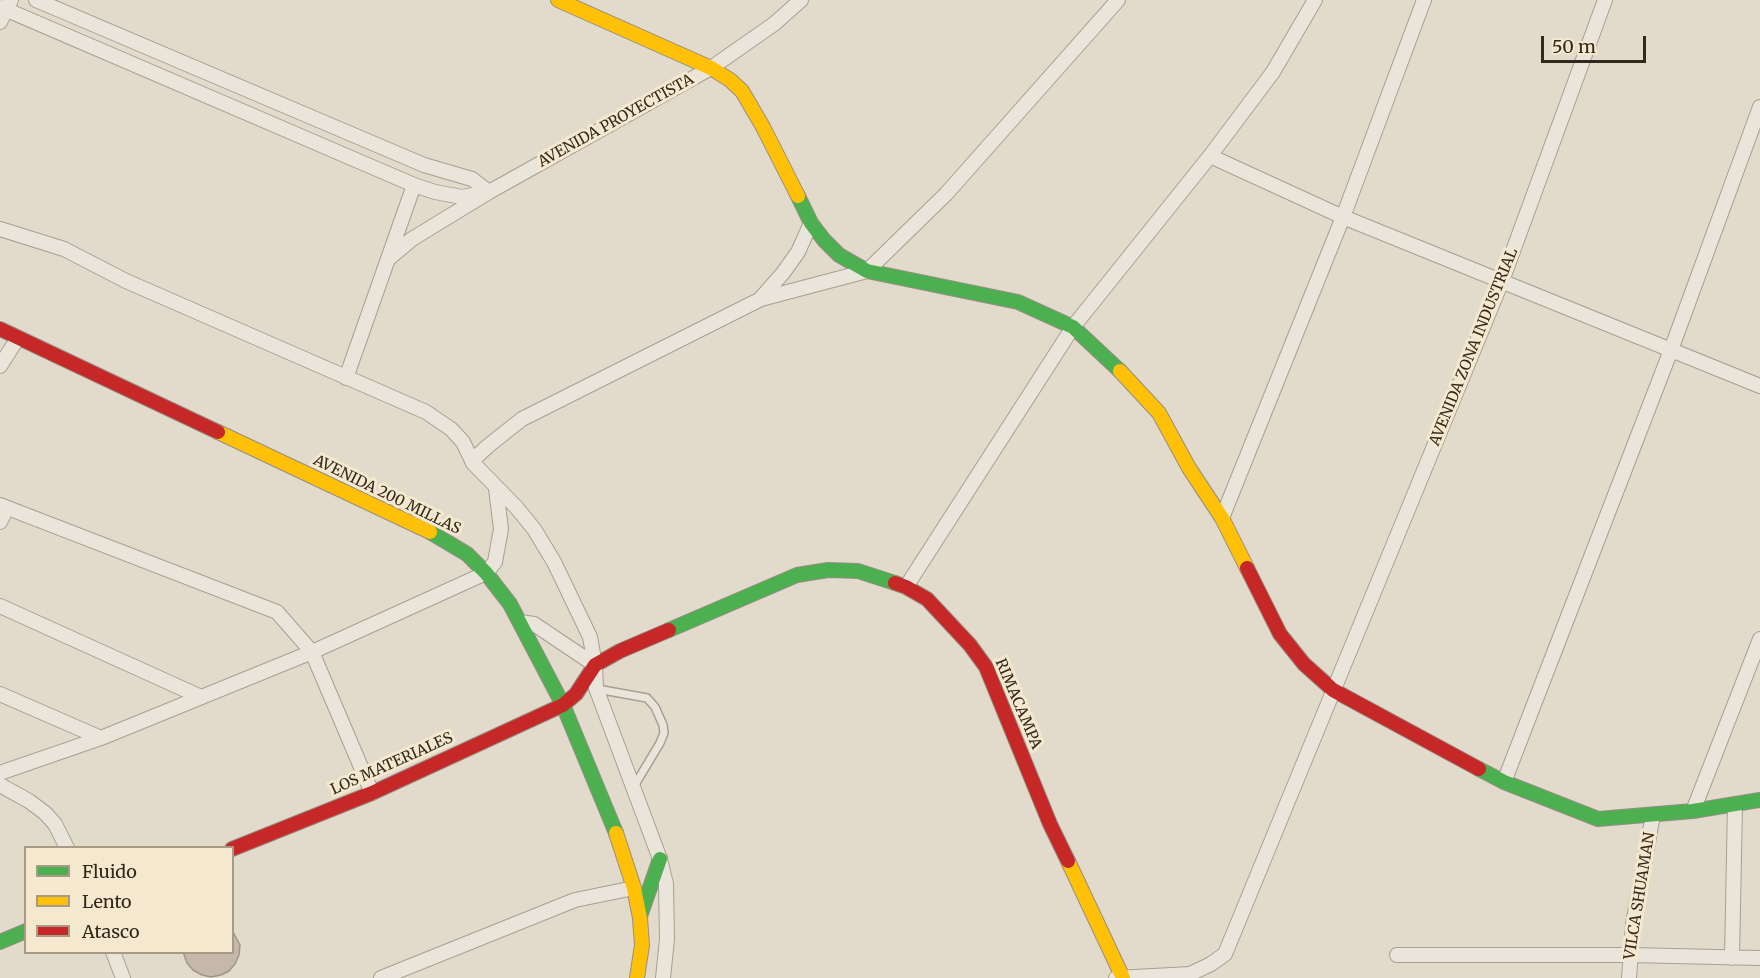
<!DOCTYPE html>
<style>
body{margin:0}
#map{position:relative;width:1760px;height:978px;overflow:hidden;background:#e2daca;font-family:Merriweather,serif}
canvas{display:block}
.legend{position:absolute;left:24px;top:846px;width:210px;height:108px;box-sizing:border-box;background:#f4e8cf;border:2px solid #a79b87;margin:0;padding:8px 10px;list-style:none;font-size:18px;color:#34271c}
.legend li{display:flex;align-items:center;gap:12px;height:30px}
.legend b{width:30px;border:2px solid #a79b87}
.scale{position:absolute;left:1541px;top:36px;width:105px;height:27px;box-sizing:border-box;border:3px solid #34271c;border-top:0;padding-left:8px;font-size:18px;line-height:21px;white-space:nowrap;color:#34271c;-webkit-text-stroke:4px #f4e8cf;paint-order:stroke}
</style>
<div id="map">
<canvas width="1760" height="978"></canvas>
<ul class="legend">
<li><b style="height:8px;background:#4caf50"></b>Fluido</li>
<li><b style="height:8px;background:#ffc107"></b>Lento</li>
<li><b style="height:8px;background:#c62828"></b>Atasco</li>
</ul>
<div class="scale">50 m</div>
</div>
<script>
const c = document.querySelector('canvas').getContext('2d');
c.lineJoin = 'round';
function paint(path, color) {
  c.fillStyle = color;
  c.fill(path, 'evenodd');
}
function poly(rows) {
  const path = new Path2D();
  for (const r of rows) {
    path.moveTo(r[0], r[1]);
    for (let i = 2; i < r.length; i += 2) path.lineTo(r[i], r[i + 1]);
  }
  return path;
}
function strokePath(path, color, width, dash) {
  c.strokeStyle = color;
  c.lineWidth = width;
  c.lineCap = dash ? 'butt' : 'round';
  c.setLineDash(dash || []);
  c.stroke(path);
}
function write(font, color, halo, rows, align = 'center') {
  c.font = font + ' Merriweather,serif';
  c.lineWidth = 6;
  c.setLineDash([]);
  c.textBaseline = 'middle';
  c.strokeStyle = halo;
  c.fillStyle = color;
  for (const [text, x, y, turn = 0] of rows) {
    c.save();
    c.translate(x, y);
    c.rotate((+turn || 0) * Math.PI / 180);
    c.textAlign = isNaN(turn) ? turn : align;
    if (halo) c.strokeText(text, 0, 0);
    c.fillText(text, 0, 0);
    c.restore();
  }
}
const building = poly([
 [232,930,240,945,239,955,235,964,229,971,221,975,211,977,202,975,193,970,187,963,183,952,232,952,232,930]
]);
const lane = poly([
 [597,689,647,698,655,707,663,725,664,733,660,743,633,788]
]);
const street = poly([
 [36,0,424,165,472,179,489,192,412,239,388,259],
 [0,7,414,185,435,192,462,197,489,192,711,68,774,24,801,0],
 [0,22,11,0],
 [1210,156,1343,217,1760,386],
 [0,229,64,249,126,281,426,412,451,429,463,442,473,463,516,507,534,529,554,562,590,637,595,665],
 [761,298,783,273,798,252,811,223],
 [0,366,18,338],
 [346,378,414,185],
 [473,463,476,457,488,446,522,419,761,299,867,271,946,194,1118,0],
 [0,505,277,612,312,652,372,793],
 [1222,518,1343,217,1424,0],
 [0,522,7,508],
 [906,587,1073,327,1210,156,1273,72,1315,0],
 [0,606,201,697],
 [520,622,534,624,595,665,596,688,660,859,666,884,667,939,663,978],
 [0,694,101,738],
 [0,773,101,738,312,652,486,573,495,562,501,529,496,489],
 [1504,782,1671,350,1760,107],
 [0,785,29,801,45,813,55,824,67,848],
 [1693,811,1760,639],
 [113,952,123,978],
 [1397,955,1630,955,1760,958],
 [1732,958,1735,804],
 [381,978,575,900,634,888],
 [1116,978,1190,974,1211,964,1225,954,1502,281,1605,0],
 [1629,978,1633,924,1653,815]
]);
const fast = poly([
 [798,196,811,223,824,240,839,255,867,271,1018,302,1073,327,1120,371],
 [430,532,467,554,486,573,510,604,563,705,616,833],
 [669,630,797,575,828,570,858,571,895,583],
 [1479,769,1504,782,1598,819,1693,811,1760,800],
 [640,916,660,859],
 [0,942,26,931]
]);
const slow = poly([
 [558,0,711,68,730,80,742,91,763,127,798,196],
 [1120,371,1159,413,1189,468,1222,518,1247,568],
 [218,432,430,532],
 [616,833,634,888,640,918,642,945,637,978],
 [1068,861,1123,978]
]);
const jam = poly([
 [0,329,218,432],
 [1247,568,1280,634,1304,664,1333,690,1479,769],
 [895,583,906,587,927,599,970,645,986,667,1050,824,1068,861],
 [232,849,372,793,563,705,576,694,595,665,620,651,669,630]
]);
const streetNames = [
 ["AVENIDA PROYECTISTA",616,121,-29],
 ["AVENIDA ZONA INDUSTRIAL",1474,347,-68],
 ["AVENIDA 200 MILLAS",387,495,26],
 ["RIMACAMPA",1018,704,67],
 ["LOS MATERIALES",392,764,-24],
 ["VILCA SHUAMAN",1640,896,-81]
];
paint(building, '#c5b8ab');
strokePath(building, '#a1958a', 1.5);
strokePath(lane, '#a79f93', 10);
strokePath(street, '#a79f93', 16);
strokePath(fast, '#968e84', 16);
strokePath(slow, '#968e84', 16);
strokePath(jam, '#968e84', 16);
strokePath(lane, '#eae5db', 7);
strokePath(street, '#eae5db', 14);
strokePath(fast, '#4caf50', 14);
strokePath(slow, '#ffc107', 14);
strokePath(jam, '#c62828', 14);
write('15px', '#34271c', '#f4e8cf', streetNames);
</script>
